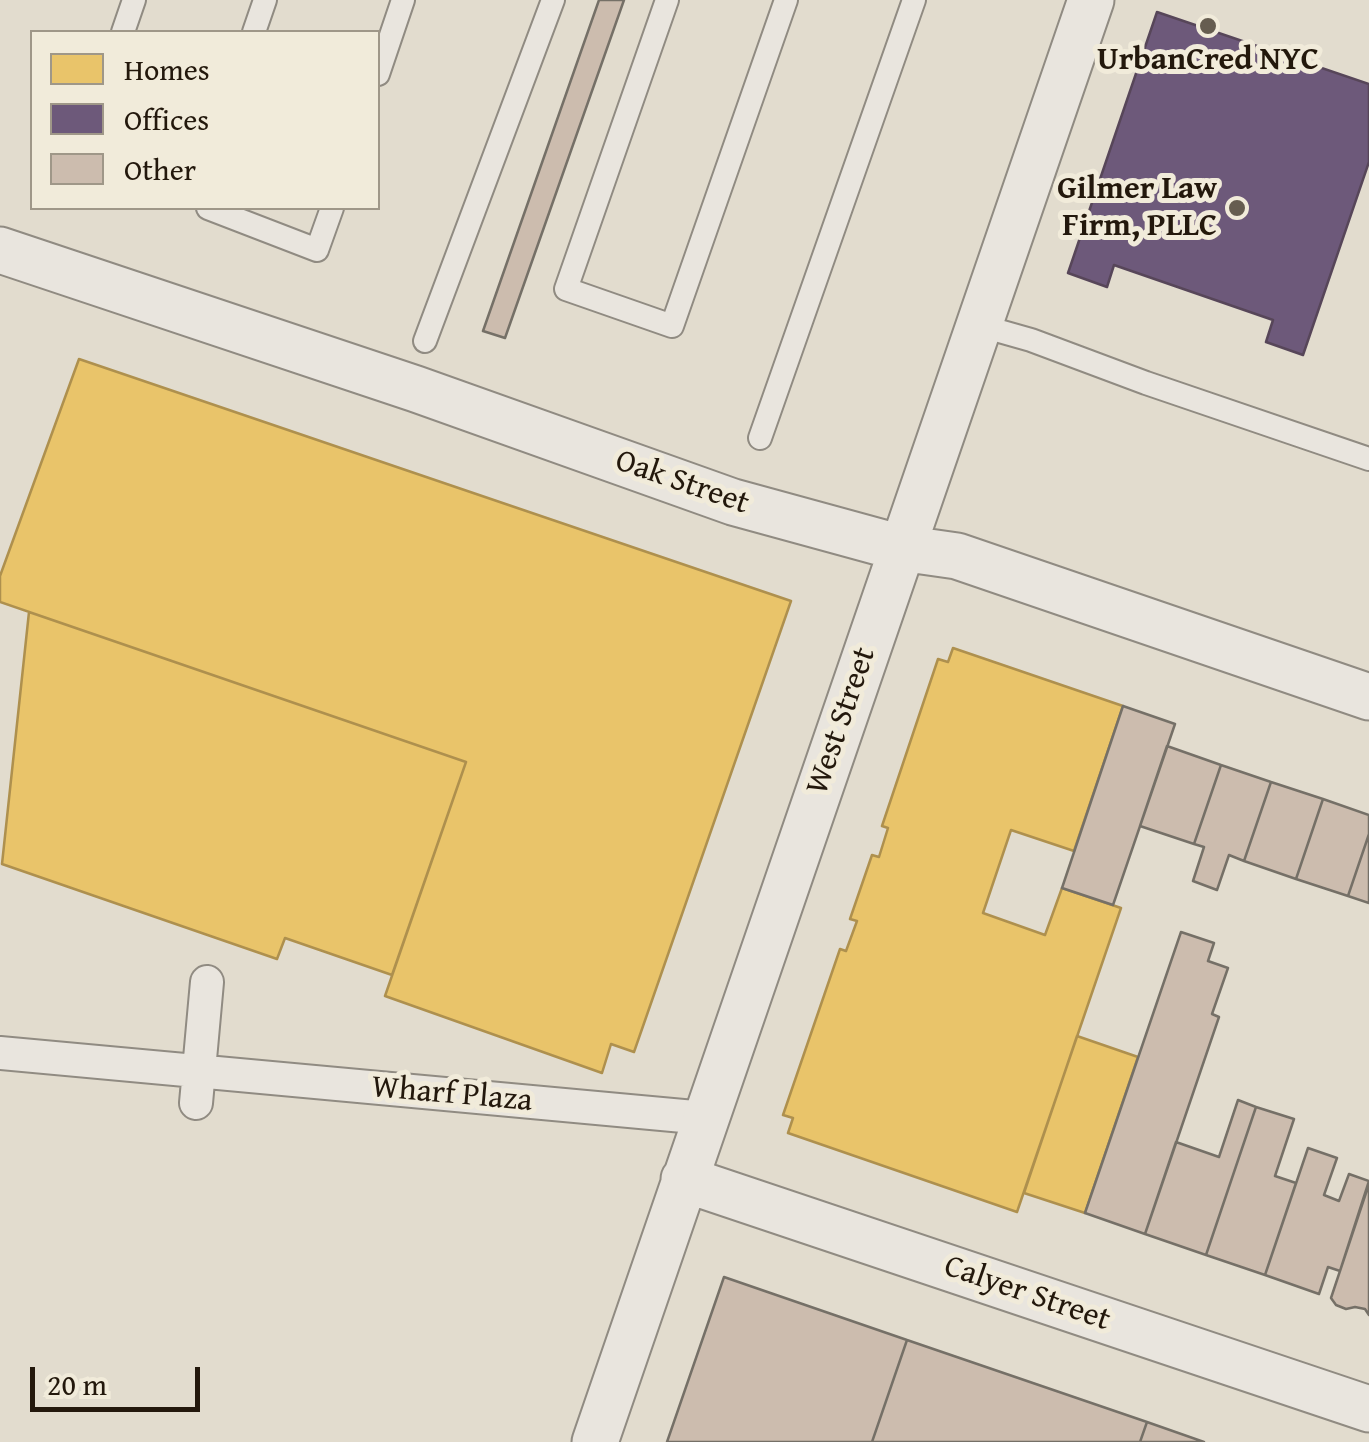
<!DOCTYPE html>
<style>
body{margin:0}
#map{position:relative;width:1369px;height:1442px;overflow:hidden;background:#e2dcce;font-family:"Gentium Book Plus",serif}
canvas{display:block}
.legend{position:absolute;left:30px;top:30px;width:350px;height:180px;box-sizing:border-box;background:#f1ebda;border:2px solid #9f9788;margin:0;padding:12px 18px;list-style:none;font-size:30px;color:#23180c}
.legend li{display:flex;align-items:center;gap:20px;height:50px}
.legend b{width:50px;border:2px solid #9f9788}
.scale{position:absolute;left:30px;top:1367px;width:170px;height:45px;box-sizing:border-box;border:5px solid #23180c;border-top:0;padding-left:12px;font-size:30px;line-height:35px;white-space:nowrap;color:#23180c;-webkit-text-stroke:8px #f1ebda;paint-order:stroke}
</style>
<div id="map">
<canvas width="1369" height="1442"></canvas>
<ul class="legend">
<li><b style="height:28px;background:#e9c46a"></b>Homes</li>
<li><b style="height:28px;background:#6d597a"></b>Offices</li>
<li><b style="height:28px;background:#ccbcae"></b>Other</li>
</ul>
<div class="scale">20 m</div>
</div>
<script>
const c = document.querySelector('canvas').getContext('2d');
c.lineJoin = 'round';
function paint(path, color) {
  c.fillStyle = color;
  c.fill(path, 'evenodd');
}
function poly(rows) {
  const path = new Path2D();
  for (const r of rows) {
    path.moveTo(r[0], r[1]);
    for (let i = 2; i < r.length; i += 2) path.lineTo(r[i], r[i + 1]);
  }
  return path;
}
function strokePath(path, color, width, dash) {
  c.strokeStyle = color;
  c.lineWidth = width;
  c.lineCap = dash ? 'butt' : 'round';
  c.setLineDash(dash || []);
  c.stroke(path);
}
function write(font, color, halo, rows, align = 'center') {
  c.font = font + ' "Gentium Book Plus",serif';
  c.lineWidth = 10;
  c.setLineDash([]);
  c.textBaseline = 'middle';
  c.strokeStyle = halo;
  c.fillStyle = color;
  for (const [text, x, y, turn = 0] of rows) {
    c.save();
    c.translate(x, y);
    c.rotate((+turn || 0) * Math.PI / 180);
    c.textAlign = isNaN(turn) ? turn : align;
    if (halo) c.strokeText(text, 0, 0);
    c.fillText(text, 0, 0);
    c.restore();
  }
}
const homes = poly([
 [79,359,791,601,634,1052,611,1044,602,1073,385,996,466,762,0,602,0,576,79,359],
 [29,612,466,762,392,975,285,938,277,959,2,864,29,612],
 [953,648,1123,706,1074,851,1011,830,983,913,1045,935,1062,888,1121,908,1017,1212,788,1133,793,1118,783,1115,840,949,846,951,857,921,850,919,872,855,879,857,888,828,882,826,938,659,948,662,953,648],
 [1077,1036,1138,1057,1085,1213,1024,1193,1077,1036]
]);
const offices = poly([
 [1157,12,1369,84,1369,162,1303,355,1266,342,1273,320,1114,265,1107,287,1068,273,1157,12]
]);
const building = poly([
 [599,0,624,0,505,338,483,331,599,0],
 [1123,706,1175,724,1113,905,1062,888,1123,706],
 [1167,746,1221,765,1194,844,1140,826,1167,746],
 [1221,765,1271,782,1244,861,1229,855,1217,890,1193,881,1204,847,1194,844,1221,765],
 [1271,782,1323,799,1296,879,1244,861,1271,782],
 [1323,799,1369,815,1369,834,1348,896,1296,879,1323,799],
 [1369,834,1369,903,1348,896,1369,834],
 [1181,932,1214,943,1208,961,1228,968,1212,1014,1219,1017,1145,1234,1085,1213,1181,932],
 [1238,1100,1256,1107,1206,1255,1145,1234,1176,1142,1219,1157,1238,1100],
 [1256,1107,1294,1119,1275,1176,1296,1183,1265,1275,1206,1255,1256,1107],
 [1308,1148,1337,1158,1324,1195,1339,1201,1349,1174,1369,1181,1340,1271,1328,1267,1319,1294,1265,1275,1308,1148],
 [1369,1184,1369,1315,1365,1309,1355,1307,1346,1309,1336,1305,1331,1298,1369,1184],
 [724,1277,907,1340,872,1442,667,1442,724,1277],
 [907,1340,1147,1422,1140,1442,872,1442,907,1340],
 [1147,1422,1204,1442,1140,1442,1147,1422]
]);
const service = poly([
 [667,0,566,289,672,326,786,0],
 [123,32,134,0],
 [254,32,265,0],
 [378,74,403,0],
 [208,208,317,250,332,208],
 [978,325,1031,340,1146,383,1369,459],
 [425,341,553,0],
 [760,438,914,0]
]);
const pedestrian = poly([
 [0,1053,705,1118],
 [196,1103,207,982]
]);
const minor = poly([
 [0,250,416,389,733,502,901,548,957,556,1369,697],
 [684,1179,1369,1409],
 [595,1442,1091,0]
]);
const markers = [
 [1208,26,10,"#665d50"],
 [1237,208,10,"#665d50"]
];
const poiNames = [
 ["UrbanCred NYC",1208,61],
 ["Gilmer Law",1217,190,"right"],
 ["Firm, PLLC",1217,227,"right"]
];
const streetNames = [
 ["Oak Street",682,483,19],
 ["West Street",842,721,-71],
 ["Wharf Plaza",452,1095,5],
 ["Calyer Street",1027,1294,19]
];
paint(homes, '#e9c46a');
strokePath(homes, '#ae904e', 2.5);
paint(offices, '#6d597a');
strokePath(offices, '#574659', 2.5);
paint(building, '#ccbcae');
strokePath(building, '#757067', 2.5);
strokePath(service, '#908b82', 26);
strokePath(pedestrian, '#908b82', 36);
strokePath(minor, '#908b82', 49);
strokePath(service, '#e9e5de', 22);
strokePath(pedestrian, '#e9e5de', 32);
strokePath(minor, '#e9e5de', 45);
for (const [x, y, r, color] of markers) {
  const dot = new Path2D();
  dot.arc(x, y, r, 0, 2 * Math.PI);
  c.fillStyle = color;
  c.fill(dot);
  strokePath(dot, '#f1ebda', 4);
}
write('bold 32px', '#23180c', '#f1ebda', poiNames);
write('32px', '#23180c', '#f1ebda', streetNames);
</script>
